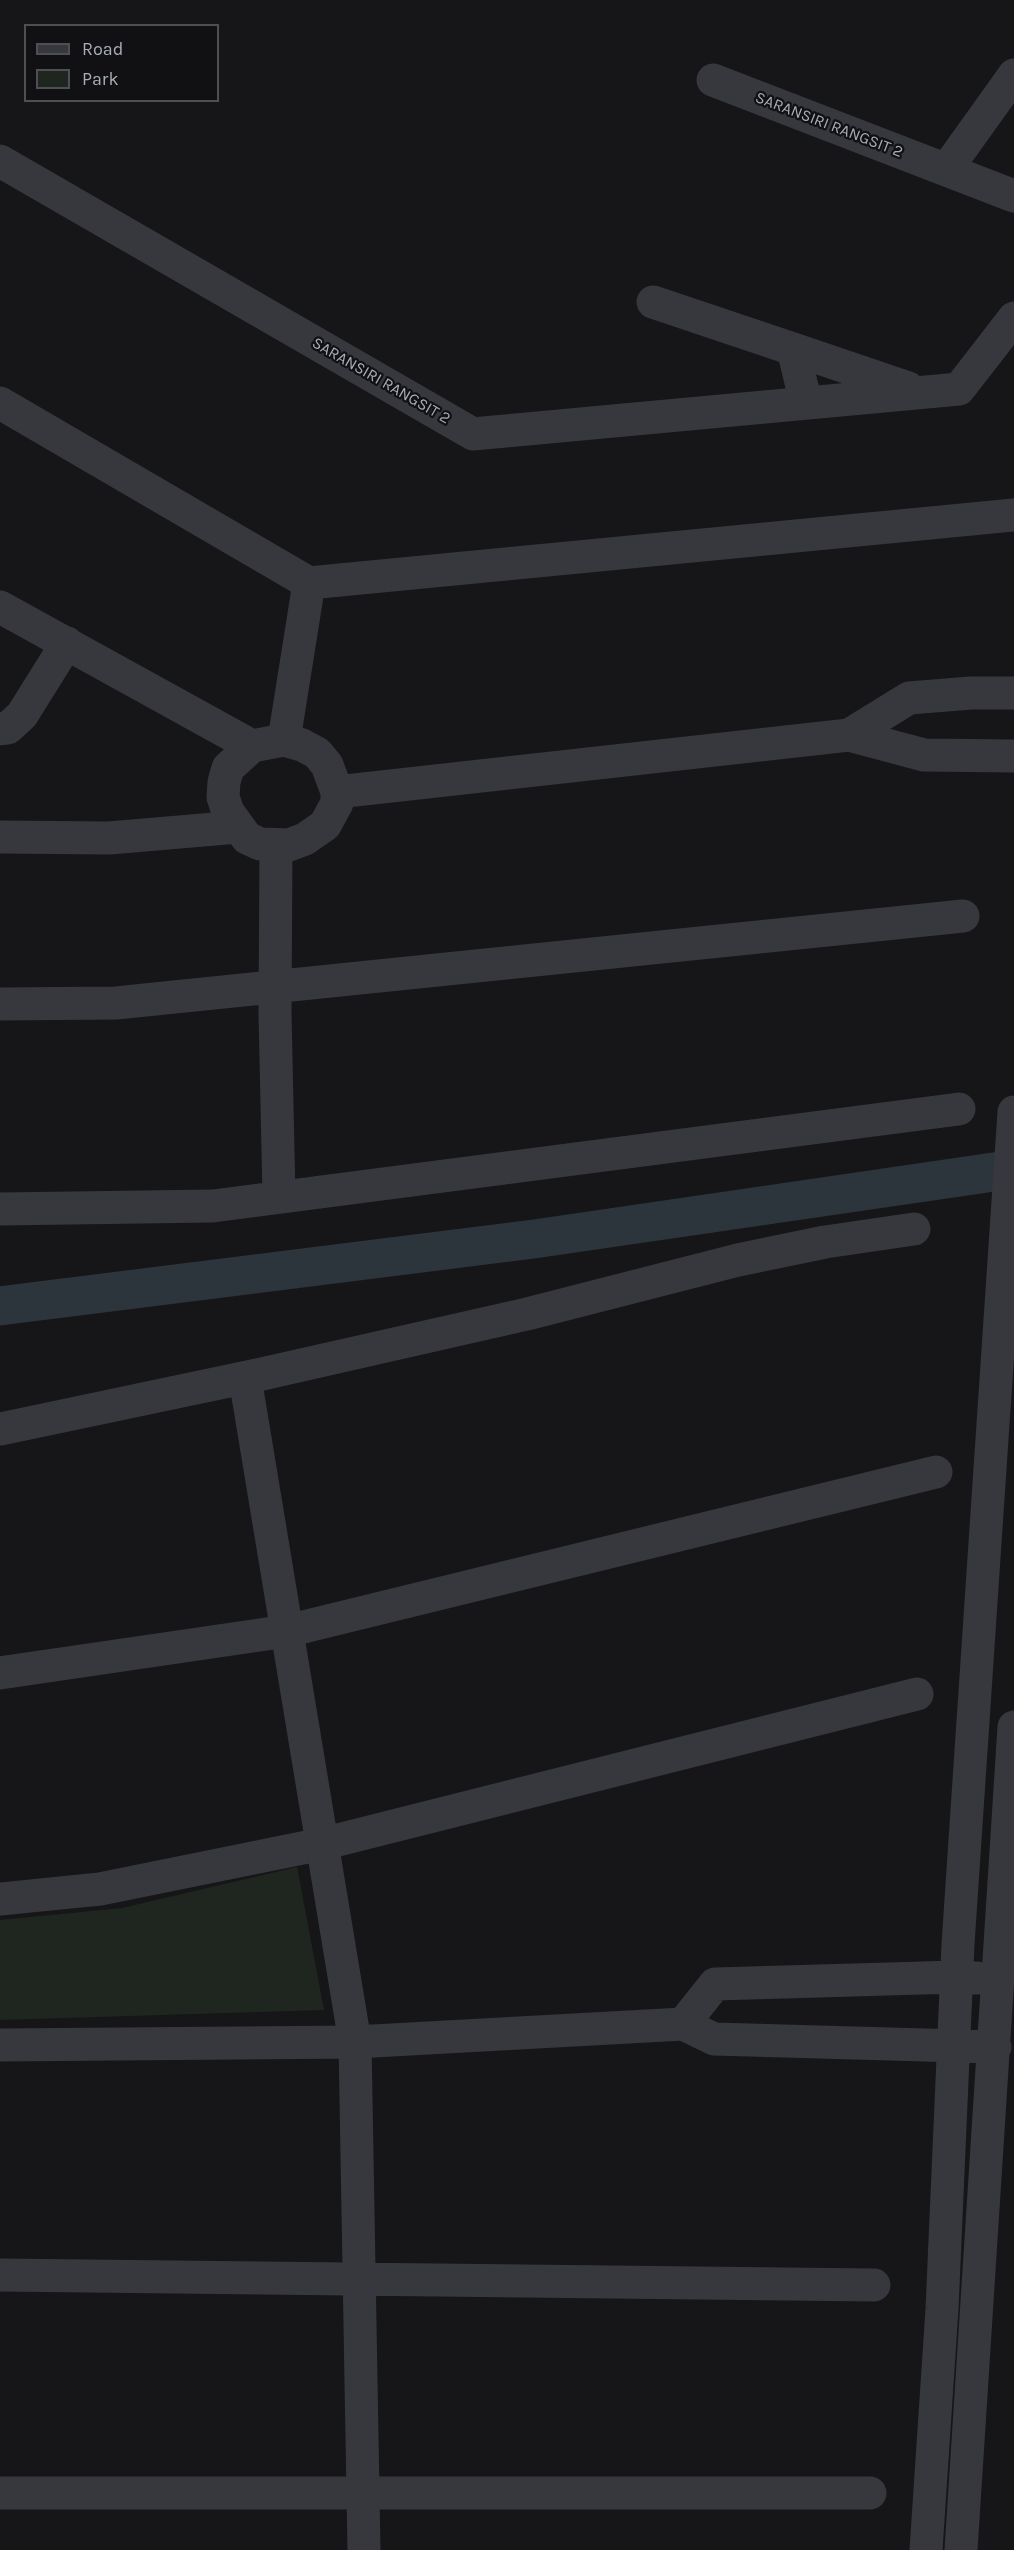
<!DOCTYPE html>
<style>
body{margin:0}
#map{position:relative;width:1014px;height:2550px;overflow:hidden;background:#161618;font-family:Karla,sans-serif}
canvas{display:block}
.legend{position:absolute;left:24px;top:24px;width:195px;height:78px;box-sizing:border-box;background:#111113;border:2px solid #4d4f55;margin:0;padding:8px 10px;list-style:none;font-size:18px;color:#a8adb8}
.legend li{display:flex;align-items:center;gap:12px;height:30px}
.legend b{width:30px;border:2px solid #4d4f55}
</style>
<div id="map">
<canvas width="1014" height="2550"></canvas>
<ul class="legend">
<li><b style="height:8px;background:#37383d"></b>Road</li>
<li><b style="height:16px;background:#1e261f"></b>Park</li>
</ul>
</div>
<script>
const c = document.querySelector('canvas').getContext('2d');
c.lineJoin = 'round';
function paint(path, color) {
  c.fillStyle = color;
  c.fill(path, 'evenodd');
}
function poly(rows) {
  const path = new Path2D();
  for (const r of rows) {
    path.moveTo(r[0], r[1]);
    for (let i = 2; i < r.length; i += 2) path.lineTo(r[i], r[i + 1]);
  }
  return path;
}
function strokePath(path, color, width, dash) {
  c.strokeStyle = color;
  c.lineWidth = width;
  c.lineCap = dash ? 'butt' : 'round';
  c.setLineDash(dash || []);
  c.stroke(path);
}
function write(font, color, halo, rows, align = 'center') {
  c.font = font + ' Karla,sans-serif';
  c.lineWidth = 4.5;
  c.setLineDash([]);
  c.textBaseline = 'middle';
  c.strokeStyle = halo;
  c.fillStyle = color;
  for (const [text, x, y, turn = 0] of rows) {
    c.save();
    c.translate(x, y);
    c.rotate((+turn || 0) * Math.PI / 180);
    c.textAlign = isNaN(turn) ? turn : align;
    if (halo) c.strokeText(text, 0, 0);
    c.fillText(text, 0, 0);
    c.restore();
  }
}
const green = poly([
 [297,1867,324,2010,0,2020,0,1920,122,1908]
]);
const canal = poly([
 [0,1306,534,1239,1014,1169]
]);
const minor = poly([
 [713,80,1014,196],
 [0,161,473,434,959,389,1014,318],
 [946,170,1014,75],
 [653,302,793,349,806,403],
 [793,349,908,388],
 [0,403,309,583,1014,515],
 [0,607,252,746],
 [1014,693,971,693,909,698,849,735,924,755,1014,756],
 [0,729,8,728,22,715,67,643],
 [284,740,302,745,317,753,327,765,337,792,337,803,325,825,305,839,289,845,260,844,247,838,228,812,223,797,224,782,228,768,252,746,284,740],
 [284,740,309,583],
 [337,792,849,735],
 [0,837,109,838,238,827],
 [276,846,275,1013,279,1197],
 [0,1004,116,1003,963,916],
 [0,1209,213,1206,959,1109],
 [245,1378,355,2042,364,2550],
 [0,1429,262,1374,527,1314,738,1260,825,1242,914,1229],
 [0,1673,287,1631,936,1472],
 [0,1899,100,1889,322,1844,917,1694],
 [683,2024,715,1984,957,1977,977,1978],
 [0,2045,355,2042,683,2024,714,2039,995,2047],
 [0,2275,874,2285],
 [0,2493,870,2493],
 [926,2550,942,2309,958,1944,1014,1112],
 [961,2550,1014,1727]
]);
const streetNames = [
 ["SARANSIRI RANGSIT 2",829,125,21],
 ["SARANSIRI RANGSIT 2",381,381,30]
];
paint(green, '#1e261f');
strokePath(canal, '#2c353c', 39);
strokePath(minor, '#37383d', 33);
write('16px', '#a8adb8', '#111113', streetNames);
</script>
